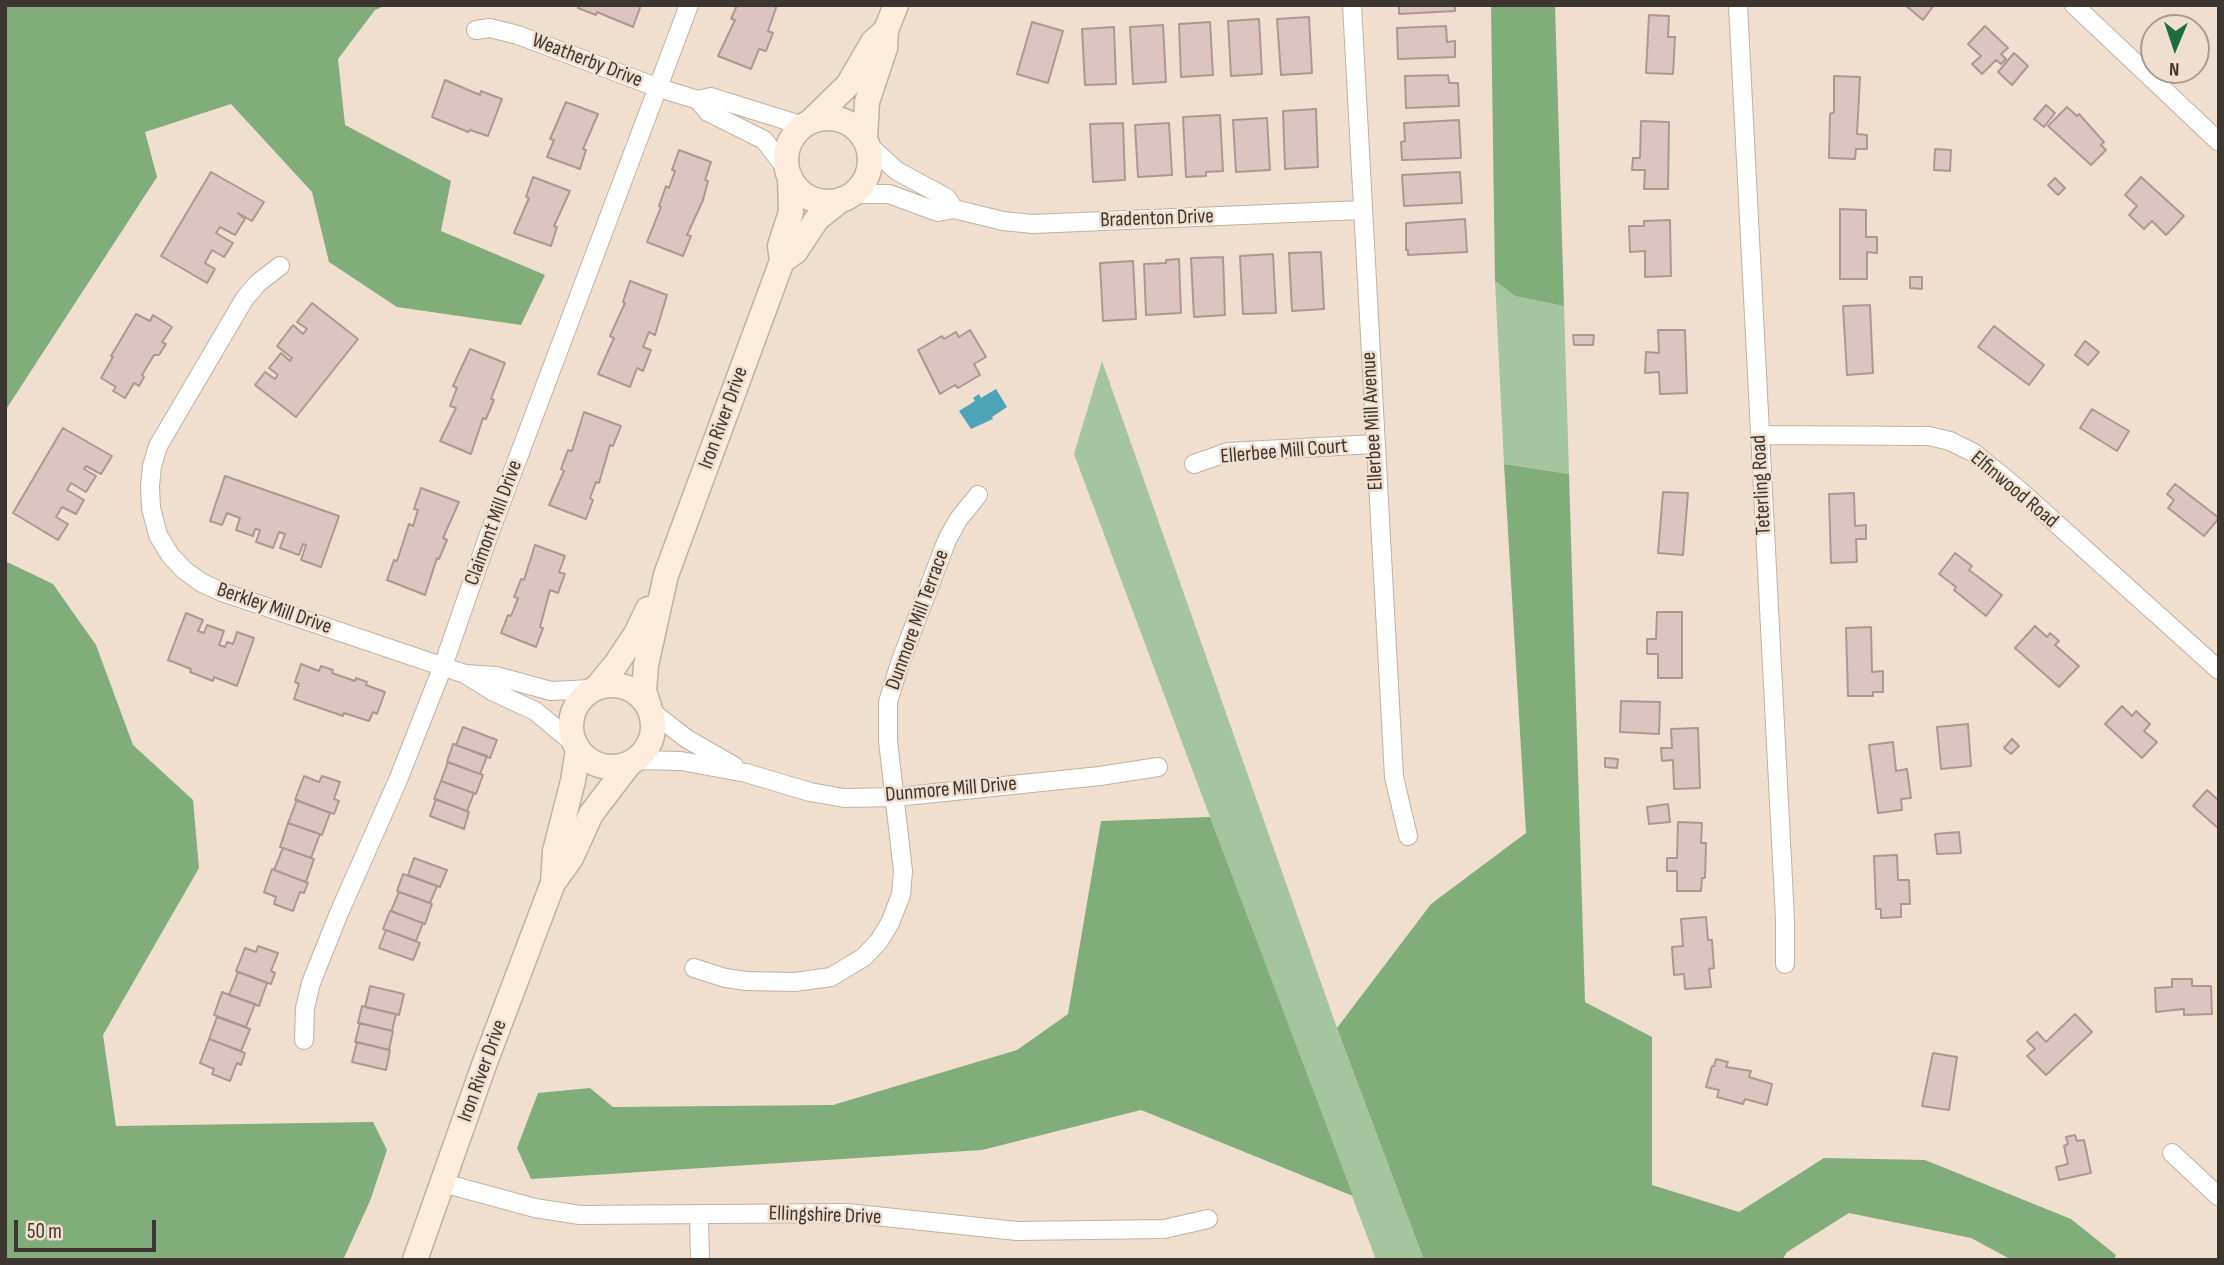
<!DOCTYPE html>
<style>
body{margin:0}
#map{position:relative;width:2224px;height:1265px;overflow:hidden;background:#f0dfcf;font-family:"Sofia Sans Condensed",sans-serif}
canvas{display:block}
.frame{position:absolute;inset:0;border:7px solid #3d3630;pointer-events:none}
.north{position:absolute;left:2140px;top:14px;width:70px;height:70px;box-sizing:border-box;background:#f0dfcf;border:2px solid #a89b8f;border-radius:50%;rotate:182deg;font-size:19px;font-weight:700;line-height:28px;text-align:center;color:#3d3630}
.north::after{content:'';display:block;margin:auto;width:24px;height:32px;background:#1c6d3e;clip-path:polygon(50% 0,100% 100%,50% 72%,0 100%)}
.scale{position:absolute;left:14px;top:1220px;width:142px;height:32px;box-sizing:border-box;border:4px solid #3d3630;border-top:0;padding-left:9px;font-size:21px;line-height:24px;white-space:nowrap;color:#3d3630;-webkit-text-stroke:5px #f0dfcf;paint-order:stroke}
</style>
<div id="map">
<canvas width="2224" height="1265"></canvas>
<div class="frame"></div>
<div class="north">N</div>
<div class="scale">50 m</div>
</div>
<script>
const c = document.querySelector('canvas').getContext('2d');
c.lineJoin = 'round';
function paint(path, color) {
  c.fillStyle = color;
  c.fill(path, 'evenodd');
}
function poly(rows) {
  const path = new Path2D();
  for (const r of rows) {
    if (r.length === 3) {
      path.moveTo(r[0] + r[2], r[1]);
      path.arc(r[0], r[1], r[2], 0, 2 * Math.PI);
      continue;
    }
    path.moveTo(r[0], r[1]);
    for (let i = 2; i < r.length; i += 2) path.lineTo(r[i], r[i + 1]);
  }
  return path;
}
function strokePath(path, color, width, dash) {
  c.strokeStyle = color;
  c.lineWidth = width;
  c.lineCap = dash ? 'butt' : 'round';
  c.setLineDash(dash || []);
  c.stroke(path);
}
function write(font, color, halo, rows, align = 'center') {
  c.font = font + ' "Sofia Sans Condensed",sans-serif';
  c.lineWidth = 5;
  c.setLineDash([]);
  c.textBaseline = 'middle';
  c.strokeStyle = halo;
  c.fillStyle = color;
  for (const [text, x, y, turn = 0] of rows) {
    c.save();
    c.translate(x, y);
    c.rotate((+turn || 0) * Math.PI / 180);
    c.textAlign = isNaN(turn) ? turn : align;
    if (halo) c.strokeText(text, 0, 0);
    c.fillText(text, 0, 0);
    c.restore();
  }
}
const green = poly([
 [1495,281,1515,296,1564,306,1569,474,1504,464],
 [1102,361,1337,1028,1424,1260,1376,1260,1074,454]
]);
const forest = poly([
 [5,5,386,5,375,10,338,59,345,125,451,181,441,231,545,275,521,325,397,307,329,262,312,192,231,104,145,132,157,177,5,411],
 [1491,5,1555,5,1564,306,1515,296,1495,281],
 [1504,464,1569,474,1585,1002,1652,1037,1652,1185,1739,1212,1824,1158,1925,1160,2071,1219,2116,1255,2114,1260,2012,1260,1971,1238,1849,1213,1787,1252,1782,1260,1424,1260,1337,1028,1431,904,1526,833],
 [5,561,53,584,96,645,133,745,193,800,199,868,103,1035,116,1126,373,1122,387,1150,370,1201,343,1260,5,1260],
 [1210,817,1353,1196,1141,1110,982,1150,531,1179,517,1148,538,1093,590,1088,613,1107,833,1105,1017,1050,1068,1014,1101,821]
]);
const water = poly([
 [996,389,1007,407,992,417,993,419,971,429,959,411,975,401,973,398,979,394,981,398]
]);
const building = poly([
 [579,5,641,5,633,27,597,12,596,15,578,8,579,5],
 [737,5,777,5,768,31,773,33,766,51,759,49,751,69,718,56,735,20,731,19,737,5],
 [1399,5,1455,5,1455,11,1399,14,1399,5],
 [1905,5,1934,5,1923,20,1905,5],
 [1649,15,1669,16,1668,37,1675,37,1673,74,1646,73,1649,15],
 [1309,17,1312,73,1281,75,1277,19,1309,17],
 [1259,19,1262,74,1231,76,1228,21,1259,19],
 [1032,22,1063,31,1048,83,1017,74,1032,22],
 [1210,22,1213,75,1181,77,1179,24,1210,22],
 [1163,25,1166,82,1133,84,1130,27,1163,25],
 [1446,26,1447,42,1455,41,1455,57,1398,59,1397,28,1446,26],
 [1985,26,2008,48,2001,54,2006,59,2001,64,1996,60,1982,74,1972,64,1981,56,1968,44,1985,26],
 [1114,27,1116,84,1085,85,1082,29,1114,27],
 [2014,53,2028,66,2012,85,1998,72,2014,53],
 [1448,75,1449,83,1458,83,1459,106,1406,108,1405,76,1448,75],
 [1834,76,1860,77,1857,134,1867,135,1867,149,1856,149,1855,159,1829,158,1830,114,1834,112,1834,76],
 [445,80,480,95,481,91,502,99,488,136,470,130,468,132,432,117,445,80],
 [566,102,598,114,583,149,586,150,580,169,547,157,554,140,550,139,566,102],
 [2046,105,2055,113,2044,127,2034,119,2046,105],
 [2067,107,2077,116,2079,114,2104,142,2101,145,2106,150,2091,165,2048,126,2067,107],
 [1316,109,1318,167,1285,169,1283,111,1316,109],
 [1220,115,1223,171,1206,172,1206,176,1186,177,1183,117,1220,115],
 [1267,118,1270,170,1236,172,1233,120,1267,118],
 [1459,120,1461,158,1402,160,1401,142,1405,141,1404,123,1459,120],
 [1641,121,1669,122,1668,189,1644,189,1645,170,1632,170,1633,158,1640,158,1641,121],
 [1123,123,1125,180,1093,182,1090,124,1123,123],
 [1169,123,1172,175,1138,177,1135,125,1169,123],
 [1935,149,1951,150,1950,171,1934,170,1935,149],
 [679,150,711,162,705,180,708,181,703,200,687,235,691,236,683,256,647,242,661,207,659,206,666,186,669,188,675,171,672,170,679,150],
 [211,172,264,202,252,221,238,213,245,219,235,235,220,227,216,233,233,243,224,257,212,250,205,263,215,269,207,283,161,256,211,172],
 [1460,172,1462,203,1404,206,1402,175,1460,172],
 [533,177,570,191,554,226,557,227,551,246,514,233,529,198,526,197,533,177],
 [2141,177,2184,216,2166,235,2152,221,2144,229,2129,215,2137,206,2125,195,2141,177],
 [2055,178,2065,188,2058,195,2048,185,2055,178],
 [1840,209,1866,210,1866,237,1877,237,1877,253,1867,252,1867,279,1840,279,1840,209],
 [1465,219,1467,252,1408,255,1408,250,1406,250,1406,223,1465,219],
 [1670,220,1671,276,1645,277,1645,251,1630,252,1629,226,1644,226,1644,221,1670,220],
 [1321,252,1324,309,1292,311,1289,253,1321,252],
 [1273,254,1276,313,1243,314,1240,256,1273,254],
 [1223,257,1225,315,1194,317,1191,258,1223,257],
 [1179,259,1181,313,1146,315,1144,264,1166,263,1166,260,1179,259],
 [1133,261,1136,319,1103,321,1100,263,1133,261],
 [1910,277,1922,277,1922,289,1910,288,1910,277],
 [630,281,667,295,655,335,649,332,643,347,651,350,643,371,637,368,630,387,598,374,614,338,610,336,625,303,623,302,630,281],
 [312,303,358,339,296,417,255,385,265,372,275,379,278,375,269,368,281,353,290,361,292,358,277,346,293,325,303,334,307,329,297,322,312,303],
 [1870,305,1873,373,1847,375,1843,306,1870,305],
 [136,314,150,321,153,315,172,327,162,342,166,344,159,355,154,355,142,375,144,377,139,386,134,383,125,398,113,391,116,387,101,378,113,357,111,356,136,314],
 [1994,326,2044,365,2029,385,1978,347,1994,326],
 [970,330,986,357,974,364,980,375,958,388,955,385,940,394,918,350,942,336,944,339,956,332,959,337,970,330],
 [1658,330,1685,330,1687,393,1660,394,1659,372,1645,373,1646,352,1659,353,1658,330],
 [1573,335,1594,335,1593,345,1574,345,1573,335],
 [2085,341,2099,352,2088,365,2075,355,2085,341],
 [470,349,505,363,491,399,494,400,486,419,483,418,471,454,440,441,456,408,450,406,457,388,453,386,470,349],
 [2092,409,2129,431,2117,451,2080,428,2092,409],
 [584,412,621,426,613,446,610,445,599,483,596,482,590,498,593,500,586,519,549,505,564,471,561,469,568,450,572,451,584,412],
 [63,428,112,456,101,474,86,466,84,469,96,476,86,492,71,483,67,490,84,500,76,514,62,507,56,517,68,524,58,540,13,513,63,428],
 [225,476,339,516,321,567,301,560,306,545,303,544,299,555,280,548,285,534,279,532,273,548,256,542,260,530,255,529,253,536,236,530,240,518,227,513,222,525,210,521,225,476],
 [2175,484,2219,518,2204,536,2168,508,2174,500,2167,494,2175,484],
 [421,488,459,502,443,538,447,540,439,559,437,558,425,595,387,580,394,560,397,561,409,524,413,526,418,510,414,509,421,488],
 [1663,492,1688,493,1683,555,1658,553,1663,492],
 [1854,493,1855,526,1866,525,1866,539,1856,539,1857,562,1831,563,1829,494,1854,493],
 [535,545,565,556,559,572,565,574,558,593,550,590,540,627,543,628,536,647,501,633,508,615,511,616,518,598,514,597,521,579,524,580,535,545],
 [1955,553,1972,566,1969,570,2002,595,1986,616,1954,590,1956,587,1939,574,1955,553],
 [1657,612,1682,612,1682,678,1658,678,1658,654,1647,654,1647,639,1656,639,1657,612],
 [186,613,203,620,198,631,204,633,207,625,224,631,219,645,225,647,227,642,233,644,237,632,254,638,237,686,214,677,213,681,190,672,191,669,168,660,186,613],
 [2035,626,2047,637,2050,633,2059,641,2055,645,2079,666,2059,687,2015,648,2035,626],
 [1871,627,1872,672,1883,671,1883,692,1873,692,1873,696,1848,696,1846,628,1871,627],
 [301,664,319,671,321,666,333,670,332,673,355,681,356,678,367,682,366,685,385,692,377,714,373,712,369,721,344,713,343,716,294,699,299,684,295,682,301,664],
 [1621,701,1660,702,1659,734,1620,732,1621,701],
 [2122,706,2132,716,2136,711,2150,724,2144,731,2157,742,2142,758,2105,724,2122,706],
 [1968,724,1971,766,1941,769,1937,727,1968,724],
 [463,727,497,740,490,758,456,745,463,727],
 [1698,728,1700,788,1674,789,1673,760,1662,761,1661,748,1672,748,1671,729,1698,728],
 [2012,739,2019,746,2011,754,2004,748,2012,739],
 [1893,742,1896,771,1907,769,1911,798,1901,799,1902,810,1878,813,1869,745,1893,742],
 [453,744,487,756,480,774,447,762,453,744],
 [1605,758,1618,759,1617,768,1605,767,1605,758],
 [448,762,483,775,476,794,441,781,448,762],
 [304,776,319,782,322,776,340,782,334,799,339,801,334,814,295,800,304,776],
 [441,781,474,793,467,811,434,799,441,781],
 [2207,790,2217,799,2219,797,2219,829,2193,806,2207,790],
 [436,799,469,812,464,829,430,816,436,799],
 [297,800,330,813,322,835,288,823,297,800],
 [1668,804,1670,822,1649,824,1647,807,1668,804],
 [1678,822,1702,823,1701,843,1706,843,1705,878,1702,878,1701,891,1677,891,1677,871,1667,871,1667,858,1677,858,1678,822],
 [288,823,320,834,311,858,280,847,288,823],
 [1959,832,1961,853,1937,854,1935,834,1959,832],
 [283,848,314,859,306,882,274,870,283,848],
 [1897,855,1898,880,1909,880,1910,904,1901,904,1901,917,1881,918,1881,909,1876,909,1874,856,1897,855],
 [414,858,447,870,440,887,408,875,414,858],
 [272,869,308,883,304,893,300,892,293,911,274,904,276,897,264,892,272,869],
 [403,874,437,886,430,903,397,891,403,874],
 [399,892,432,904,425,924,391,911,399,892],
 [390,911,423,923,416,941,383,929,390,911],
 [1706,917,1708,940,1712,940,1714,968,1709,969,1711,987,1685,989,1684,974,1674,975,1672,947,1683,946,1681,919,1706,917],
 [386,930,420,943,413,960,379,948,386,930],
 [258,946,278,953,271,971,275,973,271,984,236,971,245,948,256,952,258,946],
 [238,972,267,983,259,1006,229,995,238,972],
 [2172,979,2192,979,2192,986,2211,986,2212,1014,2184,1015,2184,1009,2156,1012,2155,988,2172,987,2172,979],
 [370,986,404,994,399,1015,365,1007,370,986],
 [222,992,255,1004,246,1027,214,1015,222,992],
 [362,1006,396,1014,392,1031,358,1023,362,1006],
 [2075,1014,2092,1032,2046,1075,2027,1056,2035,1049,2027,1041,2037,1032,2046,1042,2075,1014],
 [217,1017,250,1029,241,1051,209,1039,217,1017],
 [360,1023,393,1031,389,1050,355,1042,360,1023],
 [209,1039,245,1053,241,1065,237,1063,230,1081,212,1074,214,1069,200,1063,209,1039],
 [357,1042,390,1050,386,1070,352,1062,357,1042],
 [1933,1053,1957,1057,1949,1110,1922,1106,1933,1053],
 [1716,1059,1728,1062,1726,1067,1751,1071,1749,1077,1772,1084,1767,1105,1745,1099,1743,1104,1717,1097,1719,1090,1706,1087,1712,1066,1714,1066,1716,1059],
 [2075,1135,2077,1141,2084,1140,2091,1173,2059,1180,2056,1167,2068,1164,2064,1146,2068,1144,2066,1137,2075,1135]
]);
const street = poly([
 [1352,5,1394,777,1408,836],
 [1738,5,1785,919,1785,964],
 [2074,5,2219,142],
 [476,30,490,28,518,35,656,87,698,100,708,112,764,140,788,171],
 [698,100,711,97,804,126],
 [867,144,897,171,947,198,954,209],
 [853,194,889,194,938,212,954,209,1003,221,1033,224,1361,210],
 [280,266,258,283,245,298,158,446,152,466,150,486,151,508,158,535,170,555,184,570,202,583,222,592,465,674],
 [1760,435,1929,436,1950,441,1974,453,2018,489,2219,670],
 [1194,464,1228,452,1375,444],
 [651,711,687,739,734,766],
 [576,745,535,711,494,692,465,674,496,676,551,691,593,689],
 [634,760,681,761,746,773,810,792,844,798,896,797,1100,776,1158,767],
 [694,968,725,978,747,981,795,982,831,977,864,957,879,941,890,923,901,895,903,871,888,741,888,702,900,663,947,540,958,520,978,495],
 [304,1040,305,1008,311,983,339,913,398,780,443,666,488,537,689,5],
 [2172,1153,2219,1197],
 [443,1183,535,1208,580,1215,847,1213,1017,1231,1164,1229,1208,1219],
 [699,1214,700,1260]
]);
const secondary = poly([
 [828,160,42],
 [810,122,848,85,873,42,883,33],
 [865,139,867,102,885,48,886,30,896,5],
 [782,261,795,252,817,219,842,199],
 [612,726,41],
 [597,687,616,664,636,634,648,609],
 [649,706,644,691,646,665,666,575,782,261,780,246,791,212,790,177],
 [553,883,555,851,573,781,578,749],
 [415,1260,484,1065,553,883,571,858,591,814,630,763]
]);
const streetNames = [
 ["Weatherby Drive",587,61,21],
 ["Bradenton Drive",1157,219,-2],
 ["Iron River Drive",724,418,-70],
 ["Ellerbee Mill Avenue",1373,421,-93],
 ["Ellerbee Mill Court",1284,452,-5],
 ["Teterling Road",1762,485,-93],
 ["Elfinwood Road",2014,490,40],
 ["Claimont Mill Drive",494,523,-70],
 ["Berkley Mill Drive",274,609,19],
 ["Dunmore Mill Terrace",918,620,-70],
 ["Dunmore Mill Drive",951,790,-5],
 ["Iron River Drive",483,1071,-70],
 ["Ellingshire Drive",825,1216,2]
];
paint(green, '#a4c59e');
paint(forest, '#80ad79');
paint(water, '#4da4b8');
paint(building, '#ddc4c0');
strokePath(building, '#ae9793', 2);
strokePath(street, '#c0b0a1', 20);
strokePath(secondary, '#c0b0a1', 27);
strokePath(street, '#fff', 18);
strokePath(secondary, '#fdecdb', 24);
write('21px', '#3d3630', '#f0dfcf', streetNames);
</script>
